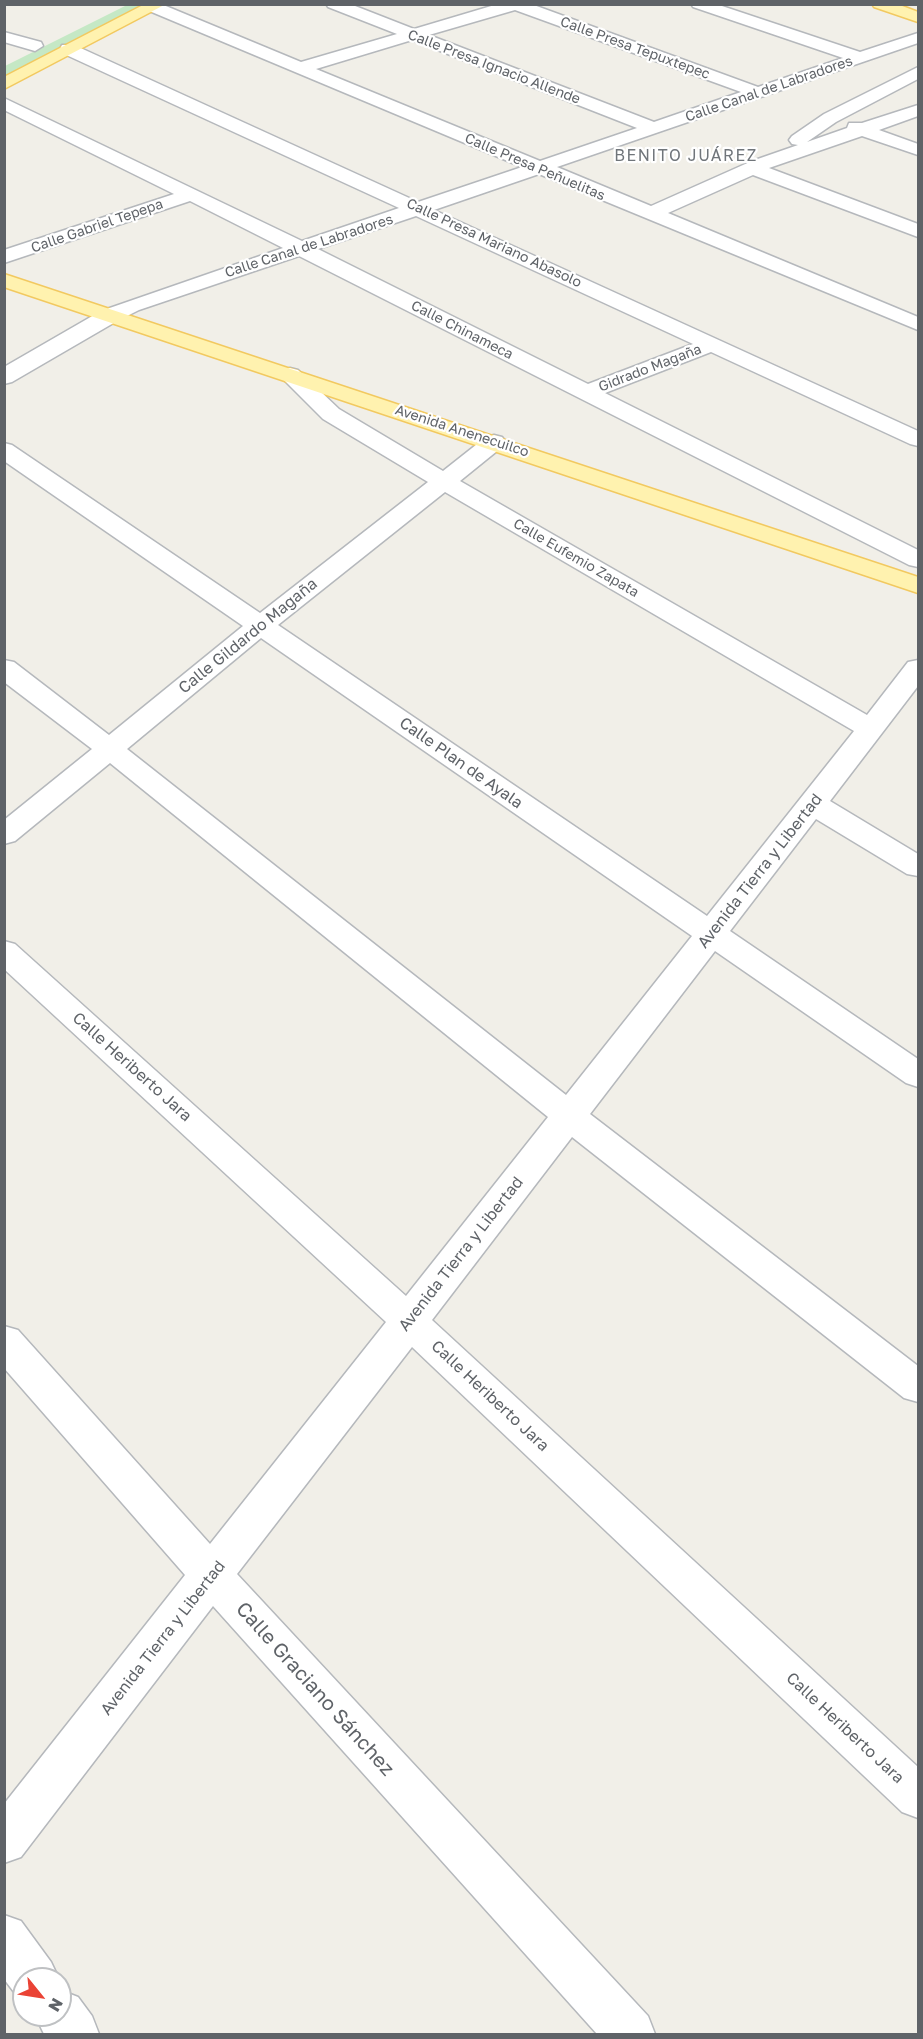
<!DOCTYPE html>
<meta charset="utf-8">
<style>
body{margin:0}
#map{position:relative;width:923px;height:2039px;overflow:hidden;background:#f1efe8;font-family:"Golos Text",sans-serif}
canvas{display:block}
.frame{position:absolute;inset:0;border:6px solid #5f6368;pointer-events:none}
.north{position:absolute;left:12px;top:1967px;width:60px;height:60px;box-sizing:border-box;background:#fff;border:2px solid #bfc1c3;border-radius:50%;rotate:120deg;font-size:16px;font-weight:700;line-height:24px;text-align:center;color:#5f6368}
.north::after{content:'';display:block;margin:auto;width:21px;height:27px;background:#ea4335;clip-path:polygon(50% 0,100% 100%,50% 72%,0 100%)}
</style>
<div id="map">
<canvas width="923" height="2039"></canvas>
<div class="frame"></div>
<div class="north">N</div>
</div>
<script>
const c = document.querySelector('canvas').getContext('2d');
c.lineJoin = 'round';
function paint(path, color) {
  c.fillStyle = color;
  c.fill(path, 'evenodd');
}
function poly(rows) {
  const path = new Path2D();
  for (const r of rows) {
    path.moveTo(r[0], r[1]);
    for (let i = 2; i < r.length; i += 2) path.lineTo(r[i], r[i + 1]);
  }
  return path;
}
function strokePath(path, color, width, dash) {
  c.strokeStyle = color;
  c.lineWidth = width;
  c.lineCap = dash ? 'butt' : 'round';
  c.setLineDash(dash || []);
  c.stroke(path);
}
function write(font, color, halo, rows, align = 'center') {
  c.font = font + ' "Golos Text",sans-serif';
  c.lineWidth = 4.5;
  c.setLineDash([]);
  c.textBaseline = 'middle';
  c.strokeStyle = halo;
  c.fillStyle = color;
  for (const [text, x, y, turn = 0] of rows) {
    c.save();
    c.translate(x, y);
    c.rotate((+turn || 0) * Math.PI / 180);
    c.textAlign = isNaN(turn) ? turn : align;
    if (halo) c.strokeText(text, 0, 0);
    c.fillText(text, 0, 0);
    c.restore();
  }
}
const green = poly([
 [127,5,145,5,5,77,5,66]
]);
const minor = poly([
 [147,4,161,4,301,62,397,34,328,7,326,4,350,4,414,29,498,4,531,4,758,87,843,58,693,7,691,4,716,4,860,52,918,33,918,43,557,167,651,206,752,161,798,145,792,144,789,140,792,136,824,114,918,67,918,79,836,122,807,142,847,128,849,123,862,123,918,105,918,116,879,130,918,144,918,155,862,136,769,168,918,224,918,237,753,175,668,213,918,317,918,330,539,174,434,210,918,431,918,446,910,444,711,352,605,393,918,550,918,567,909,565,299,256,139,310,117,321,12,382,4,384,4,367,101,311,283,248,190,201,4,263,4,250,174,194,4,110,4,98,302,241,399,208,62,53,60,49,62,45,74,45,418,202,522,167,147,10,145,7,147,4],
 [515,10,741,92,654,122,429,35,515,10],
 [412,40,637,128,540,161,316,69,412,40],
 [416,216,693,344,588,384,318,249,416,216],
 [4,32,41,42,43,46,35,51,4,42,4,32],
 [290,368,298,370,339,409,443,471,486,437,494,435,502,437,506,442,502,447,460,481,867,715,908,662,918,660,918,686,830,801,918,854,918,876,907,874,816,819,730,931,918,1059,918,1087,906,1083,715,951,590,1114,918,1366,918,1402,904,1398,572,1137,432,1320,918,1767,918,1818,902,1812,412,1347,237,1574,648,2016,655,2034,597,2034,213,1606,21,1857,4,1863,4,1804,185,1575,4,1368,4,1326,18,1330,210,1544,386,1322,4,969,4,941,15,944,406,1296,548,1117,110,763,15,841,4,844,4,820,92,749,4,682,4,660,14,662,109,735,243,626,4,461,4,443,12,445,260,613,428,482,323,419,279,375,282,370,290,368],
 [445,492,854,731,707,916,278,625,445,492],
 [261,638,692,936,566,1095,127,749,261,638],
 [4,1915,21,1921,51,1962,59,1979,24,1979,24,1999,17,1996,4,1979,4,1915],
 [60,1990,78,1997,92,2016,99,2034,44,2034,35,2015,60,2015,60,1990]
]);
const major = poly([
 [145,4,166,4,4,89,4,77,145,4],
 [872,4,897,4,918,12,918,22,874,7,872,4],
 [4,274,918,577,918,593,4,287,4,274]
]);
const farStreetnames = [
 ["Calle Presa Tepuxtepec",635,48,20],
 ["Calle Presa Ignacio Allende",494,67,21],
 ["Calle Canal de Labradores",769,89,-19],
 ["Calle Presa Peñuelitas",535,167,23],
 ["Calle Gabriel Tepepa",97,226,-19],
 ["Calle Presa Mariano Abasolo",494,243,25],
 ["Calle Canal de Labradores",309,246,-18],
 ["Calle Chinameca",462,330,27],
 ["Gidrado Magaña",650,368,-21],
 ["Avenida Anenecuilco",462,431,18],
 ["Calle Eufemio Zapata",576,558,30]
];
const farQuarternames = [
 ["BENITO JUÁREZ",686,156]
];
const streetNames = [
 ["Calle Gildardo Magaña",248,636,-39],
 ["Calle Plan de Ayala",461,763,35],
 ["Avenida Tierra y Libertad",760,871,-52],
 ["Calle Heriberto Jara",132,1067,42],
 ["Avenida Tierra y Libertad",461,1254,-52],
 ["Calle Heriberto Jara",490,1396,43],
 ["Avenida Tierra y Libertad",163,1638,-52],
 ["Calle Heriberto Jara",845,1728,43]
];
const nearStreetnames = [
 ["Calle Graciano Sánchez",315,1689,48]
];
paint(green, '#c5e8c5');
strokePath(minor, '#b5b8bc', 3);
strokePath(major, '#f2c960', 3);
paint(minor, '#fff');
paint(major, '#fff2af');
write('14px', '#5f6368', '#fff', farStreetnames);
c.letterSpacing = '1.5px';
write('16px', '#70757a', '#fff', farQuarternames);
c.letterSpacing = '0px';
write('16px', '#5f6368', '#fff', streetNames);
write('20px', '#5f6368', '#fff', nearStreetnames);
</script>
